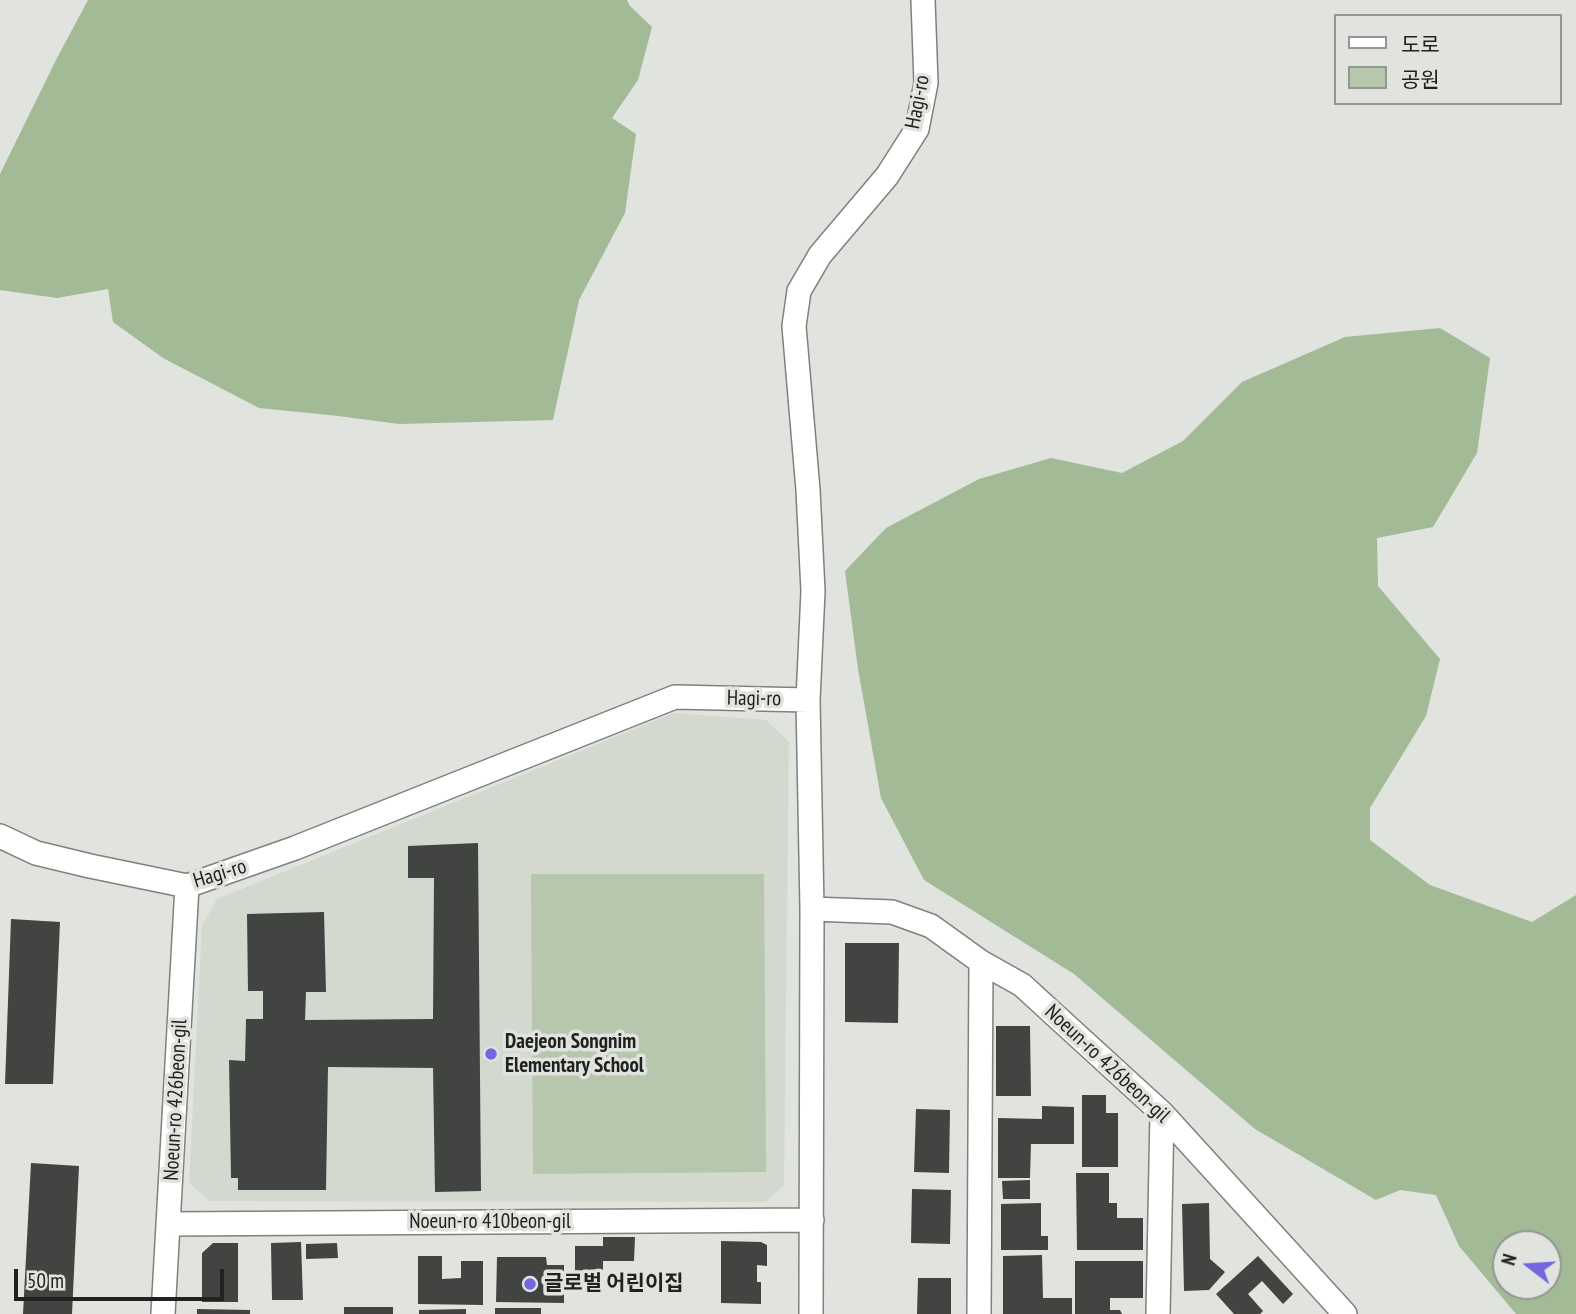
<!DOCTYPE html>
<meta charset="utf-8">
<style>
body{margin:0}
#map{position:relative;width:1576px;height:1314px;overflow:hidden;background:#e1e3df;font-family:"PT Sans Narrow","Noto Sans KR",sans-serif}
canvas{display:block}
.legend{position:absolute;left:1334px;top:14px;width:228px;height:91px;box-sizing:border-box;background:#e1e3df;border:2px solid #949693;margin:0;padding:9px 12px;list-style:none;font-size:21px;color:#212220}
.legend li{display:flex;align-items:center;gap:14px;height:35px}
.legend b{width:35px;border:2px solid #949693}
.north{position:absolute;left:1492px;top:1230px;width:70px;height:70px;box-sizing:border-box;background:#e1e3df;border:2px solid #949693;border-radius:50%;rotate:287deg;font-size:19px;font-weight:700;line-height:28px;text-align:center;color:#212220}
.north::after{content:'';display:block;margin:auto;width:24px;height:32px;background:#7465e0;clip-path:polygon(50% 0,100% 100%,50% 72%,0 100%)}
.scale{position:absolute;left:14px;top:1269px;width:210px;height:32px;box-sizing:border-box;border:4px solid #212220;border-top:0;padding-left:9px;font-size:21px;line-height:24px;white-space:nowrap;color:#212220;-webkit-text-stroke:5px #e1e3df;paint-order:stroke}
</style>
<div id="map">
<canvas width="1576" height="1314"></canvas>
<ul class="legend">
<li><b style="height:9px;background:#fff"></b>도로</li>
<li><b style="height:19px;background:#b6c7ae"></b>공원</li>
</ul>
<div class="north">N</div>
<div class="scale">50 m</div>
</div>
<script>
const c = document.querySelector('canvas').getContext('2d');
c.lineJoin = 'round';
function paint(path, color) {
  c.fillStyle = color;
  c.fill(path, 'evenodd');
}
function poly(rows) {
  const path = new Path2D();
  for (const r of rows) {
    path.moveTo(r[0], r[1]);
    for (let i = 2; i < r.length; i += 2) path.lineTo(r[i], r[i + 1]);
  }
  return path;
}
function strokePath(path, color, width, dash) {
  c.strokeStyle = color;
  c.lineWidth = width;
  c.lineCap = dash ? 'butt' : 'round';
  c.setLineDash(dash || []);
  c.stroke(path);
}
function write(font, color, halo, rows, align = 'center') {
  c.font = font + ' "PT Sans Narrow","Noto Sans KR",sans-serif';
  c.lineWidth = 7;
  c.setLineDash([]);
  c.textBaseline = 'middle';
  c.strokeStyle = halo;
  c.fillStyle = color;
  for (const [text, x, y, turn = 0] of rows) {
    c.save();
    c.translate(x, y);
    c.rotate((+turn || 0) * Math.PI / 180);
    c.textAlign = isNaN(turn) ? turn : align;
    if (halo) c.strokeText(text, 0, 0);
    c.fillText(text, 0, 0);
    c.restore();
  }
}
const built = poly([
 [674,713,766,720,789,742,784,1185,766,1202,209,1201,189,1183,202,926,217,899]
]);
const green = poly([
 [531,874,764,874,766,1172,533,1174]
]);
const forest = poly([
 [88,0,627,0,630,6,652,27,638,80,612,118,636,134,625,213,579,300,553,420,399,424,338,416,259,408,163,358,113,322,108,289,57,298,0,290,0,174,57,58],
 [1440,328,1490,358,1477,453,1433,527,1377,538,1378,586,1440,659,1426,716,1370,808,1370,840,1430,885,1532,922,1576,895,1576,1314,1516,1314,1459,1246,1436,1195,1400,1190,1376,1200,1255,1129,1074,974,924,880,881,798,858,669,845,571,886,528,979,479,1051,458,1122,473,1183,441,1242,382,1345,337],
 [1506,1244,1548,1244,1548,1286,1506,1286]
]);
const building = poly([
 [478,843,481,1191,435,1192,433,1068,328,1067,326,1190,238,1190,238,1178,231,1178,229,1060,245,1061,246,1019,263,1019,263,991,248,991,247,914,324,912,326,992,306,992,305,1020,433,1019,434,878,408,878,408,846],
 [11,919,60,922,53,1084,5,1084],
 [845,943,899,943,898,1023,845,1022],
 [996,1026,1030,1026,1031,1096,996,1096],
 [1082,1095,1106,1095,1106,1113,1118,1113,1118,1167,1082,1167],
 [1042,1106,1074,1107,1074,1144,1031,1144,1030,1178,998,1178,998,1118,1042,1119],
 [916,1109,950,1110,949,1173,914,1172],
 [31,1163,79,1166,72,1314,23,1314],
 [1076,1173,1109,1173,1109,1203,1117,1203,1117,1218,1143,1218,1143,1250,1077,1250],
 [1030,1180,1030,1199,1003,1199,1002,1181],
 [912,1189,951,1190,950,1244,911,1243],
 [1041,1203,1041,1236,1048,1236,1048,1250,1001,1250,1001,1204],
 [1209,1203,1210,1259,1225,1272,1209,1290,1184,1291,1182,1204],
 [603,1237,635,1237,634,1261,603,1261,603,1291,575,1291,575,1246,603,1246],
 [721,1241,761,1242,767,1245,767,1266,757,1265,757,1282,761,1282,761,1304,721,1303],
 [301,1242,303,1300,272,1300,271,1243],
 [213,1243,238,1243,238,1302,202,1302,202,1253],
 [337,1243,338,1258,306,1259,306,1244],
 [1042,1255,1043,1298,1072,1298,1072,1314,1003,1314,1003,1256],
 [418,1256,442,1256,442,1279,461,1278,461,1261,483,1261,483,1305,418,1304],
 [1258,1256,1293,1294,1283,1304,1262,1281,1248,1294,1263,1311,1260,1314,1234,1314,1216,1294],
 [497,1257,546,1257,547,1265,564,1265,564,1303,496,1302],
 [1075,1261,1143,1261,1143,1298,1110,1298,1110,1310,1120,1310,1122,1314,1075,1314],
 [918,1278,951,1278,951,1314,917,1314],
 [344,1307,393,1307,393,1314,344,1314],
 [495,1308,541,1308,541,1314,495,1314],
 [197,1309,250,1310,250,1314,197,1314],
 [466,1309,466,1314,419,1314,419,1310]
]);
const minor = poly([
 [0,836,36,853,90,866,187,886,295,848,675,697,808,700],
 [812,909,892,912,931,926,981,962,1022,985,1162,1113,1345,1314],
 [169,1224,812,1220],
 [163,1314,187,886],
 [811,1314,812,909,808,700,813,591,808,490,794,326,799,291,820,255,887,176,917,129,926,83,923,0],
 [979,1314,981,962],
 [1158,1314,1162,1113]
]);
const markers = [
 [491,1054,7,"#7465e0"],
 [530,1284,7,"#7465e0"]
];
const streetNames = [
 ["Hagi-ro",918,102,-79],
 ["Hagi-ro",754,699,1],
 ["Hagi-ro",220,874,-17],
 ["Noeun-ro 426beon-gil",1107,1064,43],
 ["Noeun-ro 426beon-gil",176,1100,-87],
 ["Noeun-ro 410beon-gil",490,1222]
];
const poiNames = [
 ["Daejeon Songnim",505,1042],
 ["Elementary School",505,1066],
 ["글로벌 어린이집",544,1284]
];
paint(built, '#d3d9cf');
paint(green, '#b6c7ae');
paint(forest, '#a2ba95');
paint(building, '#424441');
strokePath(minor, '#7f817e', 26);
strokePath(minor, '#fff', 23);
for (const [x, y, r, color] of markers) {
  const dot = new Path2D();
  dot.arc(x, y, r, 0, 2 * Math.PI);
  c.fillStyle = color;
  c.fill(dot);
  strokePath(dot, '#e1e3df', 2.5);
}
write('21px', '#212220', '#e1e3df', streetNames);
write('bold 21px', '#212220', '#e1e3df', poiNames, 'left');
</script>
